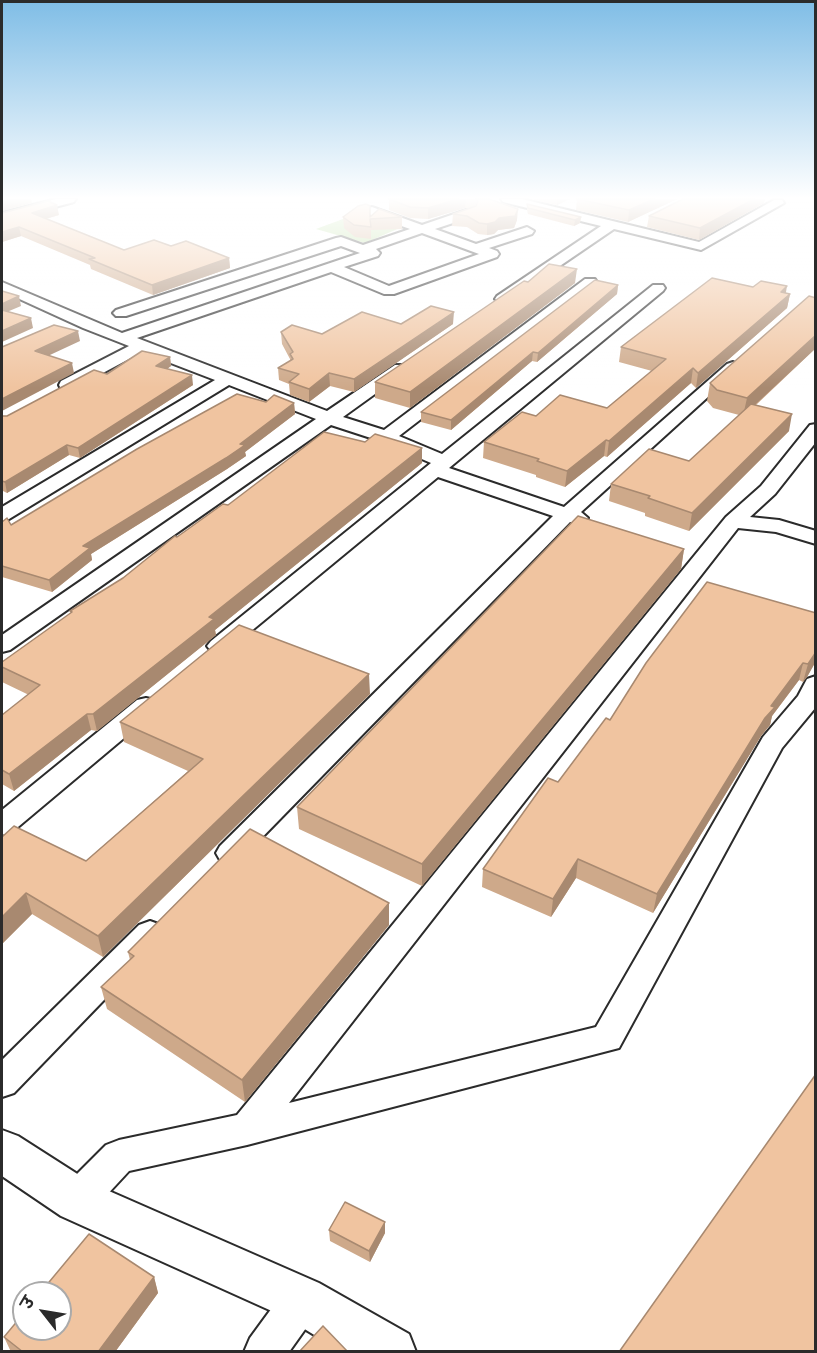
<!DOCTYPE html>
<meta charset="utf-8">
<style>
body{margin:0}
#map{position:relative;width:817px;height:1353px;overflow:hidden;background:#fff;font-family:"Architects Daughter","Playpen Sans Deva",sans-serif}
canvas{display:block}
.frame{position:absolute;inset:0;border:3px solid #2b2b2b;pointer-events:none}
.north{position:absolute;left:12px;top:1281px;width:60px;height:60px;box-sizing:border-box;background:#fff;border:2px solid #aaa;border-radius:50%;rotate:301deg;font-size:16px;font-weight:700;line-height:24px;text-align:center;color:#2b2b2b}
.north::after{content:'';display:block;margin:auto;width:21px;height:27px;background:#2b2b2b;clip-path:polygon(50% 0,100% 100%,50% 72%,0 100%)}
</style>
<div id="map">
<canvas width="817" height="1353"></canvas>
<div class="frame"></div>
<div class="north">उ</div>
</div>
<script>
const c = document.querySelector('canvas').getContext('2d');
c.lineJoin = 'round';
function paint(path, color) {
  c.fillStyle = color;
  c.fill(path, 'evenodd');
}
function poly(rows) {
  const path = new Path2D();
  for (const r of rows) {
    path.moveTo(r[0], r[1]);
    for (let i = 2; i < r.length; i += 2) path.lineTo(r[i], r[i + 1]);
  }
  return path;
}
function strokePath(path, color, width, dash) {
  c.strokeStyle = color;
  c.lineWidth = width;
  c.lineCap = dash ? 'butt' : 'round';
  c.setLineDash(dash || []);
  c.stroke(path);
}
const green = poly([
 [351,216,402,227,365,243,316,229]
]);
const minor = poly([
 [56,199,76,199,74,202,2,221,2,213,56,199],
 [501,199,522,199,699,242,774,200,782,200,784,203,701,250,614,229,507,302,502,303,495,299,497,296,601,226,503,202,501,199],
 [372,207,422,225,466,210,474,210,476,213,474,216,435,229,476,244,527,227,534,231,532,234,489,248,497,251,499,254,497,257,394,294,384,294,331,272,137,338,327,411,395,365,407,365,409,368,407,371,343,417,384,430,585,279,595,279,597,282,595,285,399,436,442,454,653,285,663,285,665,288,663,291,449,468,564,507,727,364,733,362,741,367,581,512,588,518,585,522,578,524,570,522,240,860,230,864,220,860,216,853,220,846,553,516,438,477,227,651,219,653,211,651,207,646,211,641,431,463,380,441,331,425,10,650,2,652,2,635,316,419,229,385,9,519,2,521,2,507,215,380,142,352,73,389,61,389,59,385,61,381,129,346,83,328,2,291,2,282,122,333,360,253,341,246,126,316,116,316,113,313,116,310,336,238,341,237,363,245,410,229,368,214,366,211,368,208,372,207],
 [422,233,479,254,389,286,344,267,378,256,380,253,376,249,422,233],
 [816,424,816,442,775,494,750,517,779,520,816,531,816,544,776,532,738,528,289,1103,596,1027,763,737,798,696,807,679,816,676,816,707,782,748,619,1048,247,1145,129,1171,90,1213,77,1218,64,1213,59,1200,64,1187,106,1145,119,1140,237,1115,726,517,761,486,810,425,816,424],
 [146,698,155,700,158,706,155,712,12,832,2,835,2,810,137,700,146,698],
 [150,921,161,925,165,933,161,941,14,1093,2,1097,2,1060,139,925,150,921],
 [302,1280,316,1286,322,1300,316,1314,289,1352,244,1352,250,1338,288,1286,302,1280]
]);
const tertiary = poly([
 [2,1130,18,1136,93,1184,319,1283,409,1334,416,1352,342,1352,285,1317,61,1216,2,1176,2,1130]
]);
const wall = poly([
 [389,199,489,199,517,220,514,228,498,230,494,234,487,235,478,234,467,227,452,226,453,214,471,208,465,208,428,219,410,218,389,210],
 [531,199,570,199,557,205],
 [577,199,677,199,628,222,576,210],
 [764,203,699,240,647,227,649,216],
 [527,204,581,217,580,223,574,226,528,214,527,210],
 [2,213,59,215,46,219,124,250,171,246,229,258,230,268,153,295,91,269,90,265,21,236,2,242],
 [343,217,402,217,402,229,371,230,371,239,355,237,344,228],
 [528,282,575,283,410,408,375,398,375,382],
 [618,285,617,294,537,362,532,361,451,430,421,422,421,412],
 [753,287,790,294,787,308,696,388,691,383,607,457,604,456,565,487,536,477,536,475,483,458,484,442,536,416,607,408,652,371,619,362,621,347],
 [816,298,816,348,756,405,789,431,689,531,645,516,645,513,609,501,611,484,689,461,739,415,713,408,707,401,710,383],
 [401,324,453,324,354,392,330,386,309,402,290,395,289,384,279,380,278,368,290,361,290,359,282,344,281,332,322,334],
 [170,357,171,366,167,369,193,385,80,458,69,455,7,493,3,491,2,493,2,416,7,416,107,374],
 [266,402,294,403,295,414,245,452,246,456,227,469,91,554,92,560,52,592,2,577,2,522,11,525],
 [422,463,215,630,216,635,97,731,91,730,14,791,2,784,2,715,29,695,2,682,2,662,71,613,70,611,123,578,177,537,228,505],
 [684,549,681,569,422,886,299,829,297,807],
 [816,613,816,661,807,677,803,682,799,680,772,716,770,725,761,736,653,913,576,878,551,917,482,887,483,869,558,782],
 [370,694,103,957,32,914,2,944,2,837,86,861,188,771,124,742,120,722],
 [389,925,245,1102,107,1009,101,987,130,960,128,952],
 [385,1222,385,1233,370,1262,330,1241,329,1230],
 [154,1277,158,1293,115,1352,11,1352,4,1337]
]);
const shadedWall = poly([
 [10,199,31,199,32,203,2,211,2,201],
 [458,199,466,199,465,208,428,219,428,208],
 [557,199,570,199,557,205],
 [654,199,677,199,628,222,629,210],
 [754,199,765,199,764,203,699,240,700,228],
 [57,205,59,215,34,222,32,213],
 [518,209,517,220,514,228,498,230,494,234,487,235,487,224],
 [581,217,580,223,574,226,575,220],
 [19,227,21,236,2,242,2,232],
 [229,258,230,268,153,295,152,285],
 [577,269,575,283,410,408,410,392],
 [618,285,617,294,537,362,538,353],
 [787,286,785,298,790,294,787,308,696,388,698,373],
 [19,296,21,306,2,314,2,304],
 [454,312,453,324,354,392,354,379],
 [31,318,33,328,2,342,2,331],
 [78,331,80,341,37,361,35,351],
 [816,335,816,348,743,416,747,398],
 [533,352,532,361,451,430,451,420],
 [170,357,171,366,157,376,156,366],
 [72,363,74,373,2,411,2,399],
 [693,368,691,383,607,457,609,441],
 [329,373,330,386,309,402,309,389],
 [192,375,193,385,80,458,78,448],
 [294,403,295,414,245,452,246,456,227,469,91,554,92,560,52,592,49,580,83,546,240,444],
 [792,414,789,431,689,531,692,513],
 [606,440,604,456,565,487,567,471],
 [67,445,69,455,7,493,5,482],
 [422,448,422,463,215,630,216,635,97,731,93,714,209,617],
 [684,549,681,569,422,886,422,864],
 [816,652,816,661,807,677,803,682,808,664],
 [803,663,799,680,772,716,770,725,761,736,653,913,657,894,771,706],
 [369,674,370,694,103,957,98,936],
 [87,714,91,730,14,791,9,774],
 [578,859,576,878,551,917,553,899],
 [26,893,32,914,2,944,2,917],
 [389,903,389,925,245,1102,242,1080],
 [385,1222,385,1233,370,1262,369,1251],
 [154,1277,158,1293,115,1352,98,1352]
]);
const building = poly([
 [389,199,458,199,428,208,410,207,389,199],
 [476,199,489,199,518,209,515,216,499,218,495,222,487,224,479,223,467,216,453,214,476,206,478,201,476,199],
 [577,199,654,199,629,210,577,199],
 [683,199,754,199,700,228,649,216,683,199],
 [48,201,57,205,32,213,124,250,154,240,171,246,186,241,229,258,152,285,89,259,95,258,19,227,2,232,2,213,48,201],
 [366,204,370,206,370,217,379,209,402,217,370,219,371,227,354,225,343,217,358,206,366,204],
 [527,204,581,217,575,220,528,208,527,204],
 [549,264,577,269,410,392,375,382,524,281,528,282,549,264],
 [712,278,753,287,761,281,787,286,781,292,790,294,698,373,693,368,609,441,606,440,567,471,537,461,539,459,484,442,522,412,536,416,560,395,607,408,666,359,621,347,712,278],
 [595,280,618,285,538,353,533,352,451,420,421,412,595,280],
 [2,291,19,296,2,304,2,291],
 [809,296,816,298,816,335,747,398,717,390,710,383,809,296],
 [431,306,454,312,354,379,329,373,309,389,289,382,299,374,278,368,293,359,290,354,293,352,281,332,292,325,322,334,362,312,401,324,431,306],
 [2,310,31,318,2,331,2,310],
 [54,325,78,331,35,351,72,363,2,399,2,347,54,325],
 [142,351,170,357,156,366,192,375,78,448,67,445,5,482,2,481,2,416,7,416,94,370,107,374,142,351],
 [237,394,266,402,274,395,294,403,240,444,245,445,226,458,83,546,90,548,49,580,2,566,2,522,7,518,11,525,137,449,237,394],
 [751,404,792,414,692,513,648,498,650,496,611,484,649,449,689,461,751,404],
 [324,432,365,442,375,434,422,448,209,617,214,619,93,714,87,714,9,774,2,770,2,715,40,685,2,667,2,662,72,612,70,611,123,578,175,536,177,537,223,504,228,505,324,432],
 [578,516,684,549,422,864,297,807,578,516],
 [707,582,816,613,816,652,808,664,803,663,771,706,775,707,765,718,657,894,578,859,553,899,483,869,548,778,558,782,606,718,610,720,646,663,707,582],
 [239,625,369,674,98,936,26,893,2,917,2,837,14,826,86,861,203,759,120,722,239,625],
 [250,829,389,903,242,1080,101,987,134,956,128,952,250,829],
 [816,1074,816,1352,619,1352,816,1074],
 [345,1202,385,1222,369,1251,329,1230,345,1202],
 [89,1234,154,1277,98,1352,23,1352,4,1337,24,1313,24,1329,60,1329,60,1293,40,1293,89,1234],
 [323,1326,348,1352,299,1352,323,1326]
]);
paint(green, '#b4db96');
strokePath(minor, '#2b2b2b', 4);
strokePath(tertiary, '#2b2b2b', 4);
paint(minor, '#fff');
paint(tertiary, '#fff');
paint(wall, '#cea98a');
paint(shadedWall, '#a88970');
paint(building, '#f0c4a0');
strokePath(building, '#a88970', 1.5);
const sky = c.createLinearGradient(0, 0, 0, 388);
sky.addColorStop(0, '#7fbde6');
sky.addColorStop(0.51, '#fff');
sky.addColorStop(1, '#ffffff00');
c.fillStyle = sky;
c.fillRect(0, 0, 817, 388);
</script>
